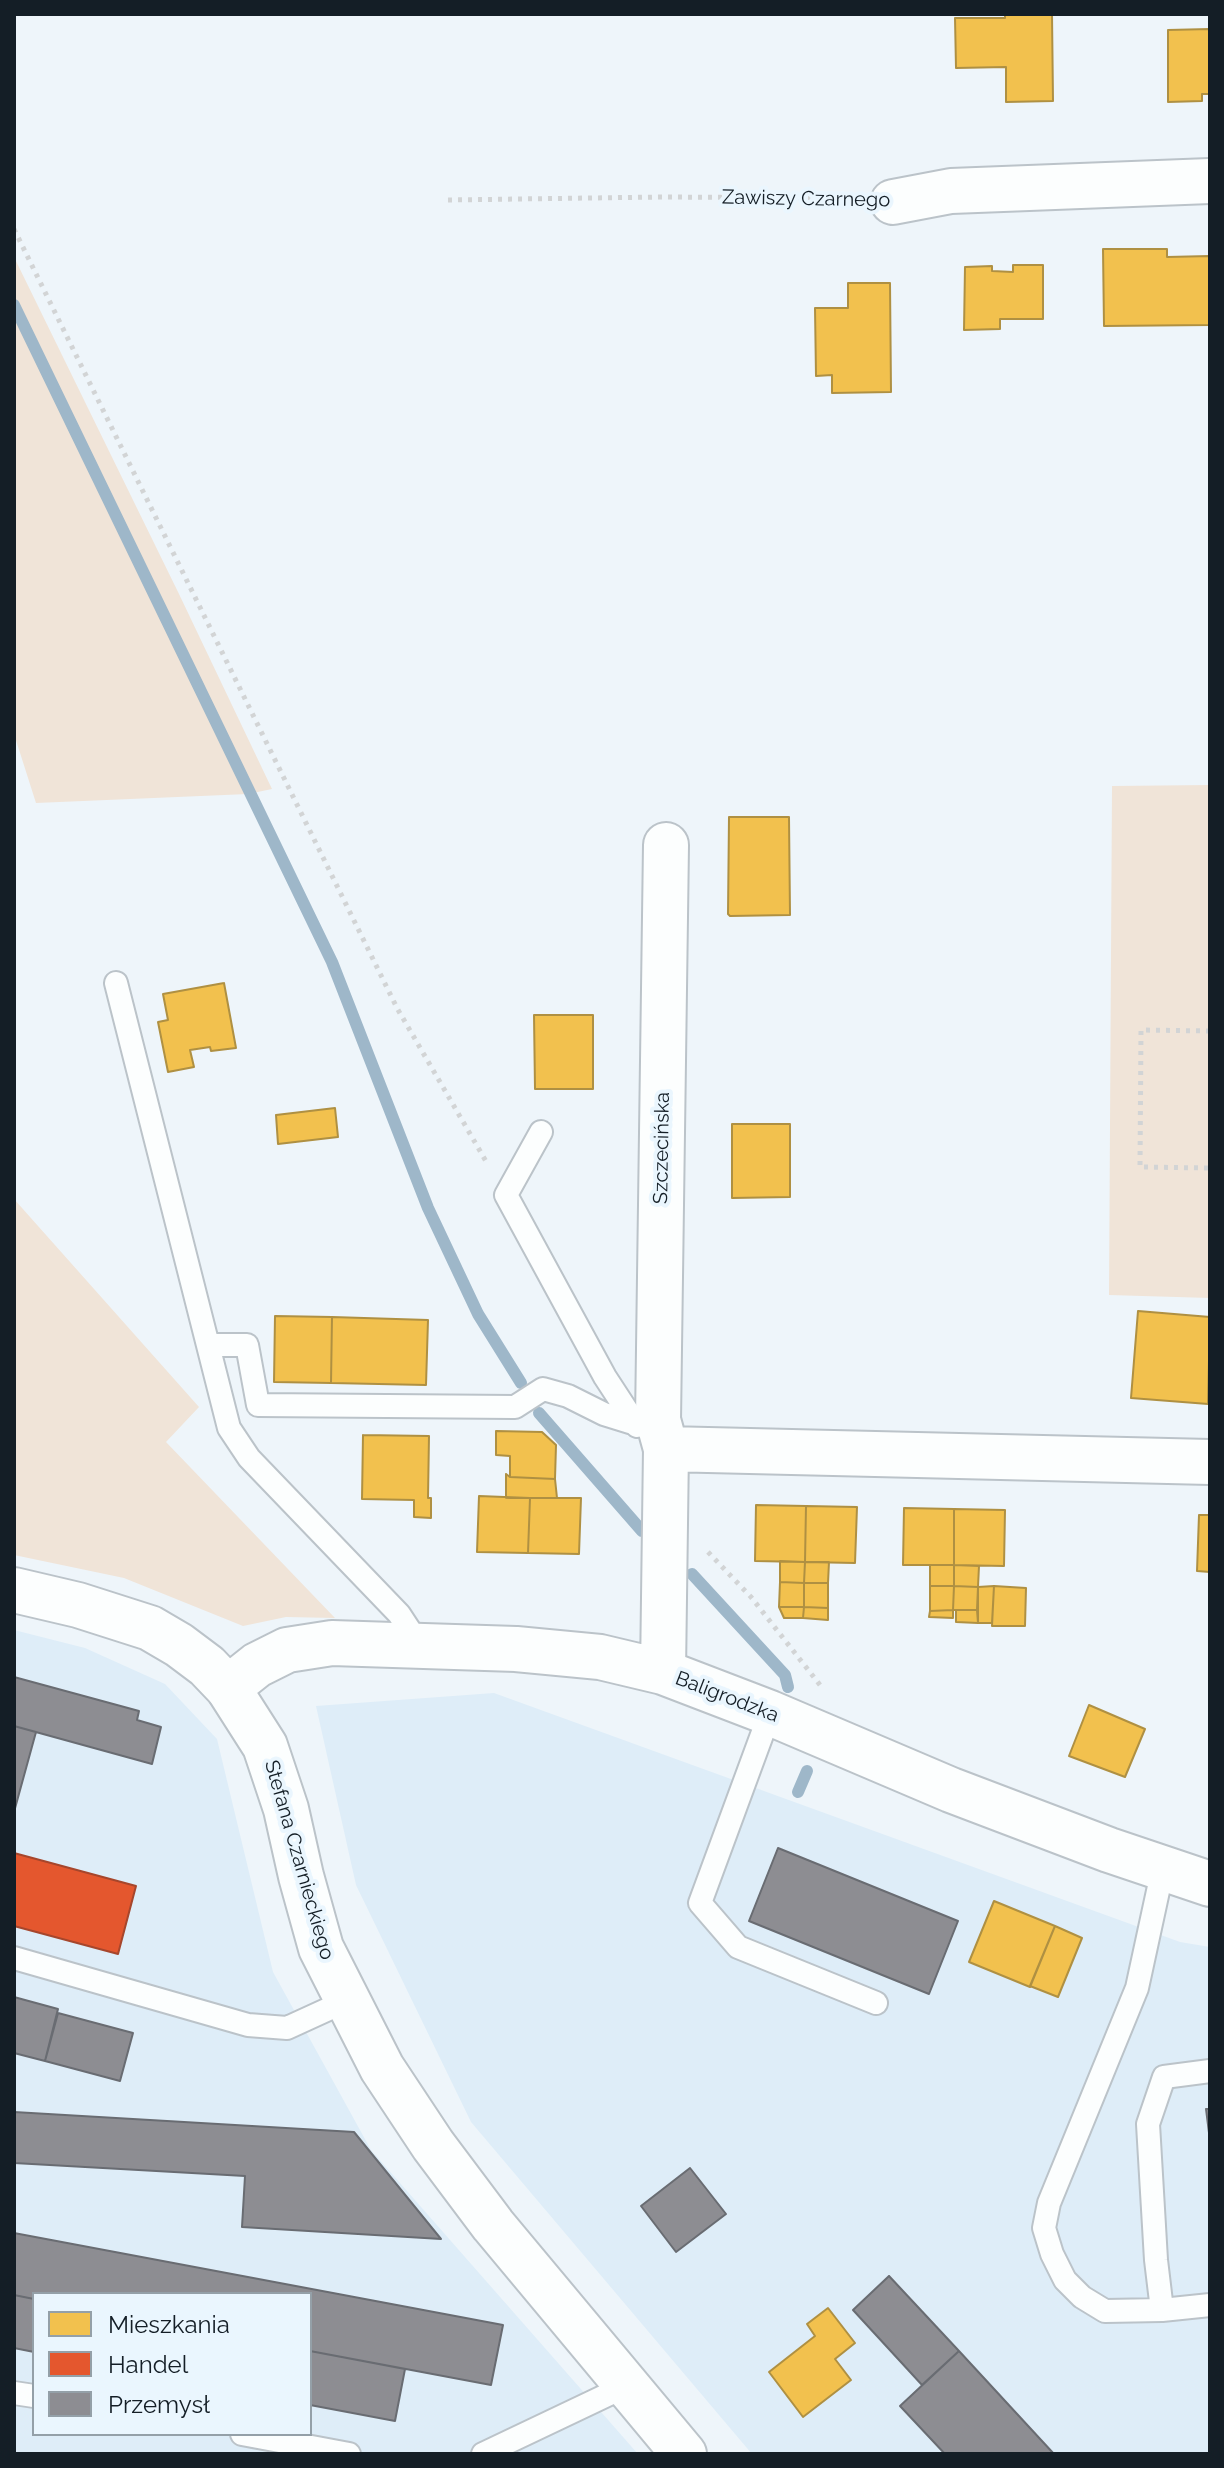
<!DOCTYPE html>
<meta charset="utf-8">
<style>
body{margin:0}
#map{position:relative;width:1224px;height:2468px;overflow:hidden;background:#eef5fa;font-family:Raleway,sans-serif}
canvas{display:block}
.frame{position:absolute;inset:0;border:16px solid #141e26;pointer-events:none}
.legend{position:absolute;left:32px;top:2292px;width:280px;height:144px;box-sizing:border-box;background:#eaf6fe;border:2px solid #94a0a8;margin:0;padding:10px 14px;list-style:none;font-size:24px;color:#141e26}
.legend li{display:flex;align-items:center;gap:16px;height:40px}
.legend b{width:40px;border:2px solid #94a0a8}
</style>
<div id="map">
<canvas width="1224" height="2468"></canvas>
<div class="frame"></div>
<ul class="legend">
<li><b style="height:22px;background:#f2c14e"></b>Mieszkania</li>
<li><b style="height:22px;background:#e4572e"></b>Handel</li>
<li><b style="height:22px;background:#8d8d92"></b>Przemysł</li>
</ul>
</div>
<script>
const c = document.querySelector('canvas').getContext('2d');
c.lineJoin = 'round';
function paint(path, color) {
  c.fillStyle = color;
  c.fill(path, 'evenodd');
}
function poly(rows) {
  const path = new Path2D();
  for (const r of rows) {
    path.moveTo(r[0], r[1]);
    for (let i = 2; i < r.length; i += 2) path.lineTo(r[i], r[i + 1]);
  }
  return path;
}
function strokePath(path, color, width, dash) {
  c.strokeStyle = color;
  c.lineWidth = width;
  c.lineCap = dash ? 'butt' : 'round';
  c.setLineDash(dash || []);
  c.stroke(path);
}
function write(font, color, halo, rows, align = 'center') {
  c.font = font + ' Raleway,sans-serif';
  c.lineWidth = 8;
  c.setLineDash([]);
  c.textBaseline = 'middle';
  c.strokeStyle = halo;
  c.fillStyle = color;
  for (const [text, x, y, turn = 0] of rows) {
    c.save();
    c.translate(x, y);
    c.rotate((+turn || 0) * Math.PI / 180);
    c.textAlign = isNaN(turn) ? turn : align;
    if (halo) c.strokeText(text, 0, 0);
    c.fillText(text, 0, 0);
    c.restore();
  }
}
const built = poly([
 [14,1630,85,1648,165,1684,217,1739,273,1972,371,2150,638,2454,14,2454],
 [34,2294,310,2294,310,2434,34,2434],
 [494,1693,1180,1942,1210,1947,1210,2454,752,2454,471,2122,356,1885,316,1706]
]);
const green = poly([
 [14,257,179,594,272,789,248,794,36,803,14,734],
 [1210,785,1210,1298,1109,1295,1112,786],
 [14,1199,199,1407,166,1442,335,1618,286,1617,243,1626,124,1578,14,1555]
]);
const homes = poly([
 [1005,14,1052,14,1053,101,1006,102,1006,67,956,68,955,18,1005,18,1005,14],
 [1210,29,1210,94,1202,94,1202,101,1168,102,1168,30,1210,29],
 [1103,249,1167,249,1167,257,1210,256,1210,325,1104,326,1103,249],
 [1013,265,1043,265,1043,319,1000,319,1000,329,964,330,965,267,992,266,992,271,1013,272,1013,265],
 [848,283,890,283,891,392,832,393,832,375,816,376,815,308,848,308,848,283],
 [729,817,789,817,790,915,730,916,728,914,729,817],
 [224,983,236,1048,211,1051,210,1047,190,1050,194,1067,168,1072,158,1022,168,1020,163,994,224,983],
 [534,1015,593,1015,593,1089,535,1089,534,1015],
 [335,1108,338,1137,278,1144,276,1115,335,1108],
 [732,1124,790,1124,790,1197,732,1198,732,1124],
 [1138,1311,1210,1317,1208,1404,1131,1398,1138,1311],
 [275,1316,332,1317,331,1383,274,1382,275,1316],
 [332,1317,428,1320,426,1385,331,1383,332,1317],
 [496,1431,542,1432,556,1445,555,1479,510,1477,510,1456,496,1455,496,1431],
 [363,1435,429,1436,428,1498,431,1498,431,1518,414,1517,414,1500,362,1499,363,1435],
 [506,1474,510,1477,555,1479,557,1498,506,1498,506,1474],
 [479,1496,530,1498,528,1553,477,1552,479,1496],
 [530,1498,581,1498,579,1554,528,1553,530,1498],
 [756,1505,806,1506,805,1562,755,1561,756,1505],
 [806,1506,857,1507,855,1563,805,1562,806,1506],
 [904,1508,954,1509,954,1565,903,1565,904,1508],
 [954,1509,1005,1510,1004,1566,954,1565,954,1509],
 [1199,1515,1210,1515,1210,1572,1197,1571,1199,1515],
 [780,1561,805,1562,804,1583,780,1582,780,1561],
 [805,1562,829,1562,828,1583,804,1583,805,1562],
 [930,1565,954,1565,954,1586,930,1586,930,1565],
 [954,1565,979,1566,978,1587,954,1586,954,1565],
 [780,1582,804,1583,804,1607,779,1607,780,1582],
 [804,1583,828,1583,828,1608,804,1607,804,1583],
 [930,1586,954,1586,953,1610,930,1611,930,1586],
 [954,1586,978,1587,977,1610,953,1610,954,1586],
 [994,1586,992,1623,978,1623,978,1587,994,1586],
 [994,1586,1026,1588,1025,1626,992,1626,994,1586],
 [779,1607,804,1607,803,1618,784,1618,779,1607],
 [804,1607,828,1608,828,1620,803,1618,804,1607],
 [953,1610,953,1618,929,1617,930,1611,953,1610],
 [956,1610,977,1610,978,1623,956,1622,956,1610],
 [1089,1705,1145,1729,1125,1777,1069,1756,1089,1705],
 [994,1901,1055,1926,1030,1987,969,1962,994,1901],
 [1055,1926,1082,1938,1058,1997,1030,1986,1055,1926],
 [828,2308,855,2343,835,2359,851,2380,803,2417,769,2372,815,2336,807,2324,828,2308]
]);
const shops = poly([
 [14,1853,136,1886,118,1954,14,1926,14,1853]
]);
const industry = poly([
 [14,1677,139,1711,137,1720,161,1727,152,1764,14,1726,14,1677],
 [14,1726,36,1732,14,1812,14,1726],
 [778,1848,958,1921,929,1994,749,1921,778,1848],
 [14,1997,58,2009,45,2061,14,2053,14,1997],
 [58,2013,133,2033,120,2081,45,2061,58,2013],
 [1206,2109,1210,2109,1210,2141,1206,2109],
 [14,2112,354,2132,441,2239,242,2227,245,2176,14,2163,14,2112],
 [690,2168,726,2214,676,2252,641,2206,690,2168],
 [14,2233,503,2325,491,2385,310,2351,310,2294,34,2294,34,2299,14,2295,14,2233],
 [889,2276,959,2351,922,2385,853,2310,889,2276],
 [14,2295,34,2299,34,2352,14,2348,14,2295],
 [310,2351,405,2369,395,2421,310,2405,310,2351],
 [959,2351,1054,2454,945,2454,900,2406,959,2351]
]);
const stream = poly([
 [14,305,332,962,428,1208,478,1314,521,1383],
 [539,1413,642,1531],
 [692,1574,785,1675,788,1687],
 [798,1792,807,1771]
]);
const path = poly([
 [448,200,661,197,852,198],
 [14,229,397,1008,487,1163],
 [1210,1031,1141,1030,1140,1167,1210,1168],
 [708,1552,751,1597,820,1685]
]);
const service = poly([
 [116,983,229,1428,249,1458,399,1614,420,1646],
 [541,1132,506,1195,605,1377,637,1426],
 [208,1345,247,1345,258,1405,515,1407,543,1389,568,1396,604,1414,633,1423],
 [770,1713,700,1903,738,1947,876,2003],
 [1163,1868,1137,1988,1049,2203,1044,2228,1052,2254,1065,2280,1082,2297,1105,2311,1162,2310,1210,2305],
 [14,1958,248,2025,287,2028,346,2001],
 [1162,2310,1156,2260,1148,2124,1164,2077,1210,2071],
 [14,2393,34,2396],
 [242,2434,349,2454],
 [483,2454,626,2386]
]);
const minor = poly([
 [893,202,951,191,1210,181],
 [666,1449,658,1420,666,845],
 [663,1672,666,1449,1210,1462],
 [228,1688,257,1665,287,1650,332,1643,516,1649,600,1657,663,1672,770,1713,951,1790,1109,1850,1210,1884]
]);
const tertiary = poly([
 [14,1590,78,1605,150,1628,179,1645,207,1666,228,1688,265,1746,286,1809,301,1876,321,1948,382,2068,433,2145,493,2225,684,2454]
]);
const streetNames = [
 ["Zawiszy Czarnego",806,199,1],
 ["Szczecińska",662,1148,-89],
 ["Baligrodzka",727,1697,21],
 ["Stefana Czarnieckiego",299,1860,74]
];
paint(built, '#deedf8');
paint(green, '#f0e4d8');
paint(homes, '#f2c14e');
strokePath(homes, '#af9042', 2);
paint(shops, '#e4572e');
strokePath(shops, '#a6462c', 2);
paint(industry, '#8d8d92');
strokePath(industry, '#696c72', 2);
strokePath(stream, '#9eb7c9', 12);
strokePath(service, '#bbc3c9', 26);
strokePath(minor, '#bbc3c9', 48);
strokePath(tertiary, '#bbc3c9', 48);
strokePath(path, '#d2d4d5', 5, [4, 6]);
strokePath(service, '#fcfefe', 22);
strokePath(minor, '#fcfefe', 44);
strokePath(tertiary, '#fcfefe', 44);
write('20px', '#141e26', '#eaf6fe', streetNames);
</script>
